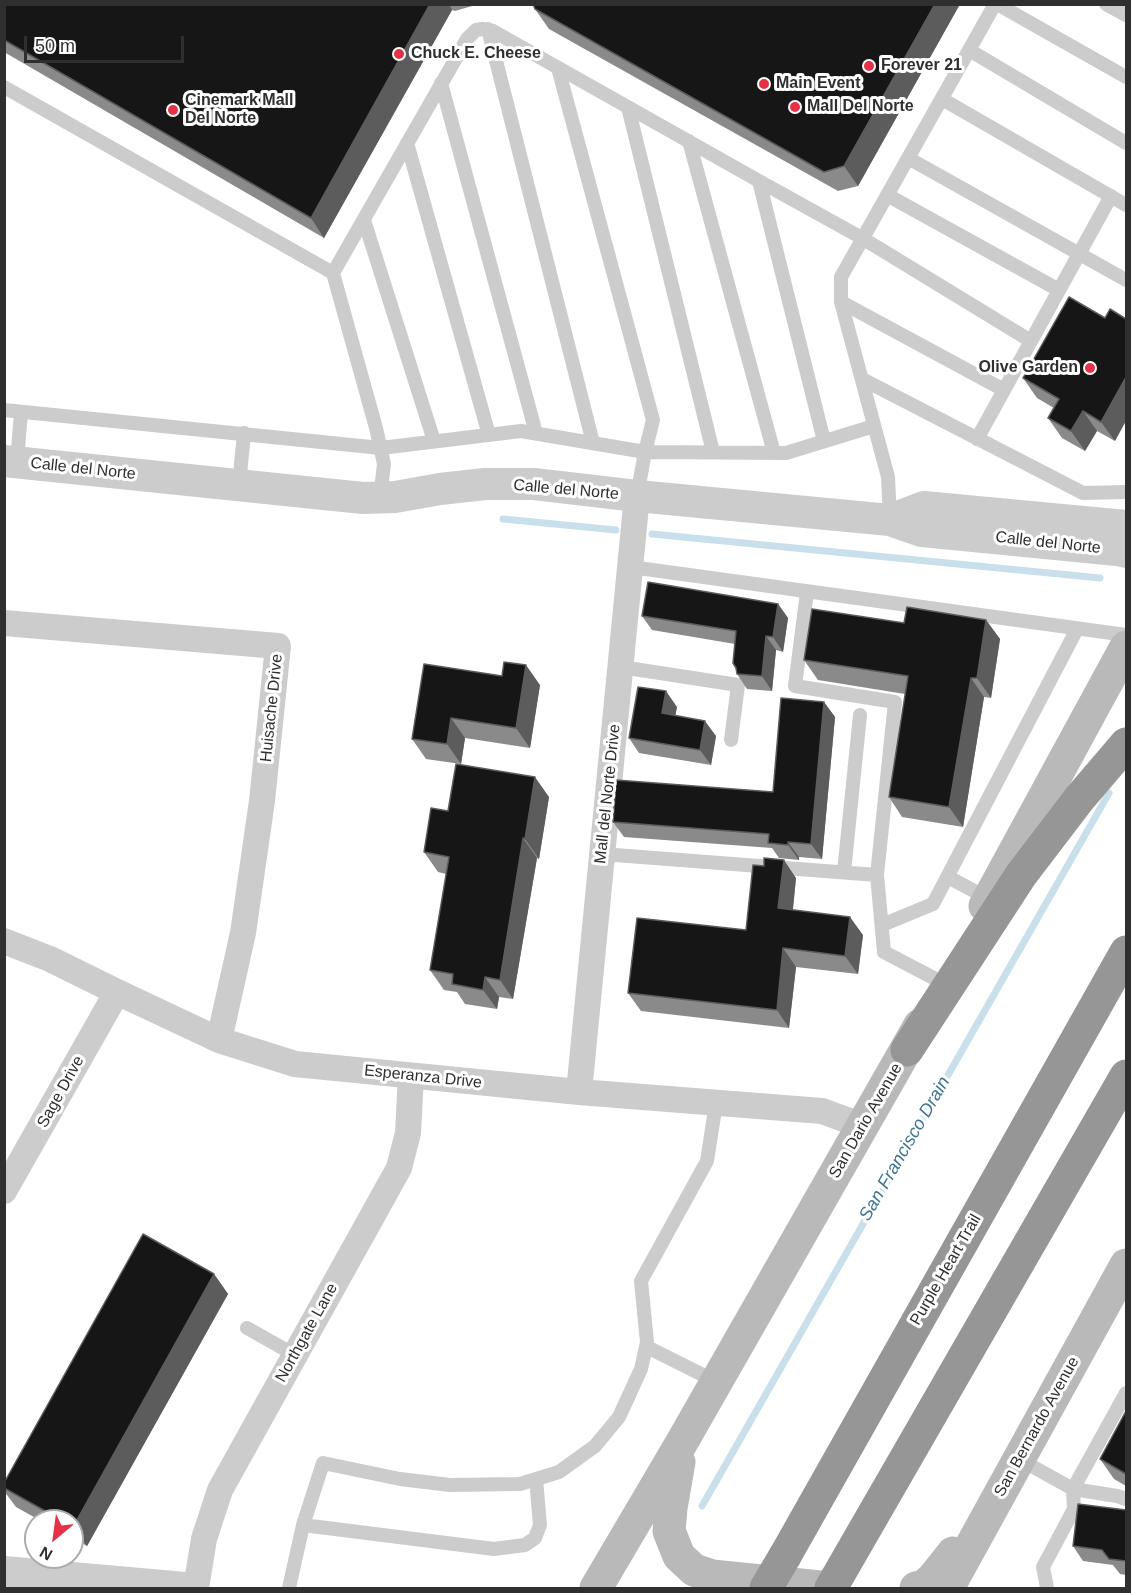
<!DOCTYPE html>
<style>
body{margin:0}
#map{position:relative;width:1131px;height:1593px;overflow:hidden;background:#fff;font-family:Arial,sans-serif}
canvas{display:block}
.frame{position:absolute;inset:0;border:6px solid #2f2f2f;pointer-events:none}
.north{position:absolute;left:24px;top:1509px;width:60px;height:60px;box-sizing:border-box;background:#fff;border:2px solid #acacac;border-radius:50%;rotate:209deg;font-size:16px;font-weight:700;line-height:24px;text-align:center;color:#2f2f2f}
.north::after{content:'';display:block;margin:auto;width:21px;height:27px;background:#e53246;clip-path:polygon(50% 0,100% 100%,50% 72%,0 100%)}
.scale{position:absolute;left:24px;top:36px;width:160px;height:27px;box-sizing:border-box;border:3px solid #2f2f2f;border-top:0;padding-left:8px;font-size:18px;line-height:21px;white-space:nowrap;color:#2f2f2f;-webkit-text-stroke:4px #fff;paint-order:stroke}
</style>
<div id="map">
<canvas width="1131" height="1593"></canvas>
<div class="frame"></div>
<div class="north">N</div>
<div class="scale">50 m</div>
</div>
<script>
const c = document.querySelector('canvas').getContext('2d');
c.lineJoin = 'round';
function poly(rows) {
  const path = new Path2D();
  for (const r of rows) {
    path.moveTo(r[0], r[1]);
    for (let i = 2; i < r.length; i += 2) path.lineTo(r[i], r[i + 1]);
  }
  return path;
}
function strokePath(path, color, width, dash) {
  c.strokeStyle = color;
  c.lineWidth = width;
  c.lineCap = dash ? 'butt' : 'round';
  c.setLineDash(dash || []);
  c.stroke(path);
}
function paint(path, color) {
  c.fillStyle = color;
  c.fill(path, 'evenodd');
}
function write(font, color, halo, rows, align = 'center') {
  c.font = font + ' Arial,sans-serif';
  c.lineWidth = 6;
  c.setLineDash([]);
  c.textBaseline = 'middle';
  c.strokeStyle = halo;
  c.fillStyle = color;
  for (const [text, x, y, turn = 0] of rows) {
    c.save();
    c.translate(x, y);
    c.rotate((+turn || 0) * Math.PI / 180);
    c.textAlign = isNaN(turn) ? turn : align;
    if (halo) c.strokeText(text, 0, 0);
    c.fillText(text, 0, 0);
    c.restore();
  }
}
const stream = poly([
 [503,519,616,530],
 [652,534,1100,578],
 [702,1506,1109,793]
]);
const service = poly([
 [997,4,1126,77],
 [1106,4,1126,15],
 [488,29,593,443],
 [969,50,1126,143],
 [441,83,536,433],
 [4,87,333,273],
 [942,99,1126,205],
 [628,107,713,452],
 [689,141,774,453],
 [407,143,489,435],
 [908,158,1126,280],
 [759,181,824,441],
 [887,195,1059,290],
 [364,220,434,441],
 [841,302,1004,390],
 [862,379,1083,493,1126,492],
 [4,410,381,448,521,431,645,452,653,420,558,68],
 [977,439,1111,196],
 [17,462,21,412],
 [239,485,244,433],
 [637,496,645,452,786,453,874,426],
 [380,498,384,464,376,428,333,273,467,39,476,30,482,29,493,31,759,181,862,238,1031,341],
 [890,520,888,477,841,302,841,277,995,4],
 [631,567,1126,635],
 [807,592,795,686,895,702,877,875],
 [621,667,738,685,731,740],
 [602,854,877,875,884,952,943,983],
 [844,872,860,715],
 [948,877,989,899],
 [882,925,933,904,1077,629],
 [247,1328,295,1355],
 [647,1347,717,1382],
 [1019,1459,1073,1489,1126,1393],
 [303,1525,494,1549,525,1545,535,1538,540,1525,536,1479],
 [289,1588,303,1525,323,1463,400,1479,450,1485,520,1484,559,1472,595,1446,619,1417,641,1369,647,1342,641,1281,707,1161,716,1103],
 [1047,1588,1043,1567,1074,1509,1073,1489,1117,1496,1126,1499]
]);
const minor = poly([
 [4,623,278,646,262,801,243,933,219,1040],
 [4,941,50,959,117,992,219,1040,295,1064,579,1092,822,1111,863,1126],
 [579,1092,637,496],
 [4,1191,117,992],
 [196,1588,204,1539,220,1490,399,1168,408,1133,411,1076]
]);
const tertiary = poly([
 [4,461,363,498,395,497,440,489,485,484,534,484,637,496,890,520,922,531,1117,550,1126,552],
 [890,520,924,507,1126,526],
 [4,1572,185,1588]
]);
const secondary = poly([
 [985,906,1126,647],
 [679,1462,671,1508,669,1531,679,1556,694,1570,712,1576,830,1588],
 [596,1588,682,1442,920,1025],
 [916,1588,924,1586,933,1578,953,1553],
 [948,1588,1126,1265]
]);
const motorway = poly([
 [907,1050,1021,875,1079,799,1126,744],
 [785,1556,1126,952],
 [831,1588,1126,1076]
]);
const motorwayBridge = poly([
 [766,1588,785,1556]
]);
const wall = poly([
 [4,4,479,4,455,11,452,10,324,238,4,52],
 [533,4,960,4,858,186,838,191,549,29,535,9],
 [1069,297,1115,441,1097,431,1085,451,1062,438,1048,418,1054,408,1037,398,1023,378],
 [778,604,788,618,783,652,776,650,772,691,747,689,737,674,735,644,652,630,642,616],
 [986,620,1000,639,991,698,984,697,963,827,902,817,889,797,905,694,818,680,804,660,904,623],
 [424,664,540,685,530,748,465,738,461,764,426,759,412,739],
 [824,702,835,717,822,859,799,857,799,860,779,858,772,848,624,837,613,822,773,792],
 [677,707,675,715,716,736,711,765,639,753,629,738],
 [549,797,539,859,537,858,513,999,499,997,497,1009,465,1004,457,992,444,990,430,970,446,874,438,872,424,852,448,811],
 [796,878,793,910,863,935,858,974,796,967,789,1028,641,1011,628,993,746,930],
 [214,1274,228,1294,87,1546,72,1538,72,1521,41,1521,16,1507,4,1491,4,1483],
 [1126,1411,1126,1486,1114,1479,1100,1459],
 [1126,1510,1126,1575,1120,1574,1113,1565,1083,1561,1073,1546]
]);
const shadedWall = poly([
 [430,4,449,4,452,10,324,238,311,218],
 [935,4,960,4,858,186,844,166],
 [1126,377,1126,421,1115,441,1101,422],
 [1083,411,1097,431,1085,451,1071,431],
 [778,604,788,618,783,652,773,637],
 [986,620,1000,639,991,698,977,678],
 [766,636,776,650,772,691,762,676],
 [526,665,540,685,530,748,516,728],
 [971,678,984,697,963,827,949,807],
 [666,691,677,707,673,728,662,713],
 [824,702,835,717,822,859,811,844],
 [451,718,465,738,461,764,447,744],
 [705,721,716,736,711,765,700,750],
 [535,777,549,797,539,859,525,839],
 [523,838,537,858,513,999,500,980],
 [788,842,799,857,799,860,788,845],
 [784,860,796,878,791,926,778,908],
 [850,917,863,935,858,974,845,956],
 [783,948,796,967,789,1028,777,1010],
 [485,977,499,997,497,1009,483,990],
 [214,1274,228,1294,87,1546,73,1527]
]);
const building = poly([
 [4,4,430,4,311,218,4,40,4,4],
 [533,4,935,4,844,166,824,172,535,9,533,4],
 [1069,297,1105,318,1110,309,1126,319,1126,377,1101,422,1083,411,1071,431,1048,418,1059,399,1023,378,1069,297],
 [648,582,778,604,773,637,766,636,762,676,737,674,736,668,733,663,736,631,642,616,648,582],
 [907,607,986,620,977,678,971,678,949,807,889,797,908,676,804,660,812,609,904,623,907,607],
 [504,662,526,665,516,728,451,718,447,744,412,739,424,664,502,676,504,662],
 [638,687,666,691,662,713,705,721,700,750,629,738,638,687],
 [781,698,824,702,811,844,788,842,788,845,768,843,769,834,613,822,616,780,773,792,781,698],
 [456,764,535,777,525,839,523,838,500,980,485,977,483,990,452,984,453,974,430,970,449,857,424,852,431,808,448,811,456,764],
 [764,858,784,860,778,908,850,917,845,956,783,948,777,1010,628,993,637,918,746,930,753,865,764,866,764,858],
 [143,1234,214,1274,73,1527,72,1526,72,1521,63,1521,4,1488,4,1483,143,1234],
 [1126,1411,1126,1474,1100,1459,1126,1411],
 [1078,1504,1126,1510,1126,1561,1109,1559,1102,1550,1073,1546,1078,1504]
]);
const markers = [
 [399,54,6,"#e53246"],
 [869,66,6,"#e53246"],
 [764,84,6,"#e53246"],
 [795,107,6,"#e53246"],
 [173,110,6,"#e53246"],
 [1090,368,6,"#e53246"]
];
const poiNames = [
 ["Chuck E. Cheese",411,54],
 ["Forever 21",881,66],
 ["Main Event",776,84],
 ["Cinemark Mall",185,101],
 ["Del Norte",185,119],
 ["Mall Del Norte",807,107],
 ["Olive Garden",1078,368,"right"]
];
const streetNames = [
 ["Calle del Norte",83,469,6],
 ["Calle del Norte",566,490,5],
 ["Calle del Norte",1048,543,6],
 ["Huisache Drive",272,708,-84],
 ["Mall del Norte Drive",608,794,-84],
 ["Esperanza Drive",423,1077,6],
 ["Sage Drive",61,1092,-61],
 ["San Dario Avenue",866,1121,-60],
 ["Purple Heart Trail",946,1270,-60],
 ["Northgate Lane",307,1333,-61],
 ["San Bernardo Avenue",1037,1427,-61]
];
const waterNames = [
 ["San Francisco Drain",905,1149,-60]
];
strokePath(stream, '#c9e0ec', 7);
strokePath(service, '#ccc', 14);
strokePath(minor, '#ccc', 26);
strokePath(tertiary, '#ccc', 32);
strokePath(secondary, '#b9b9b9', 33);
strokePath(motorway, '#969696', 33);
strokePath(motorwayBridge, '#969696', 33);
paint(wall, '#8a8a8a');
paint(shadedWall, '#5c5c5c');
paint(building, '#161616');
strokePath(building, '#5c5c5c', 1.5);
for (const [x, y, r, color] of markers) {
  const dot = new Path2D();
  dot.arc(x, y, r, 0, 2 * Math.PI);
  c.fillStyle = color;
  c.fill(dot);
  strokePath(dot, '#fff', 2);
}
write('bold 16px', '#2f2f2f', '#fff', poiNames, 'left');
write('16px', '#2f2f2f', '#fff', streetNames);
write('italic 18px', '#3d7492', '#fff', waterNames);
</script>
